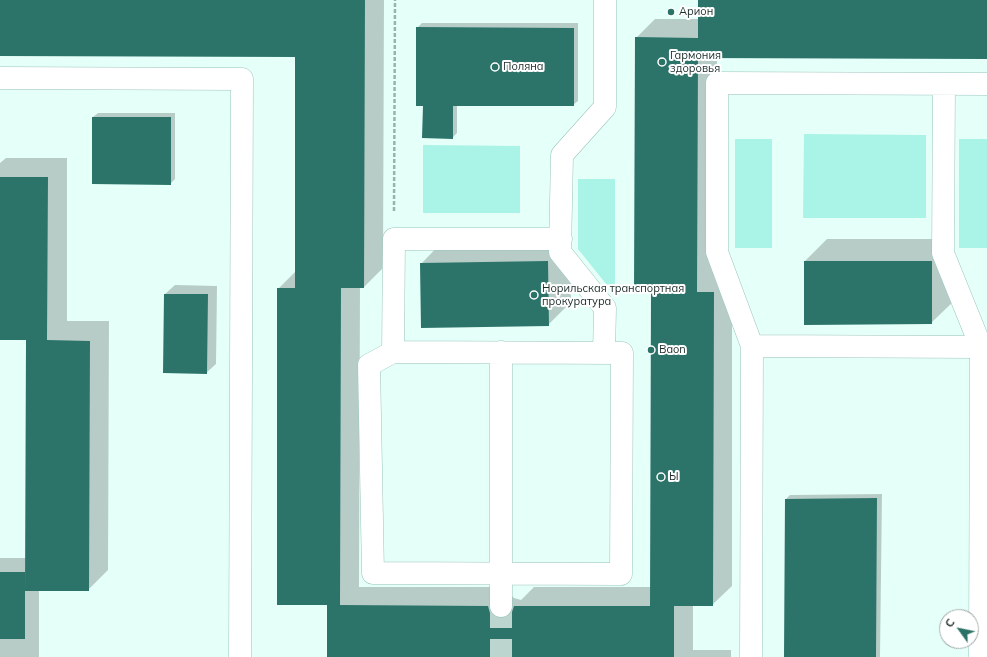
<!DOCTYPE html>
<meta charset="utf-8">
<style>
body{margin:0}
#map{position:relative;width:987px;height:657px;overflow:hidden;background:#e5fff9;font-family:Mulish,sans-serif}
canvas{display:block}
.north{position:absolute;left:939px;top:609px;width:40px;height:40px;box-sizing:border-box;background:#fff;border:1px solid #a3aaa9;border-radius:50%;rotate:303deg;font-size:11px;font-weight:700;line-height:16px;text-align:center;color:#1a2b28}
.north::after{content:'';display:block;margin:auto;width:14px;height:18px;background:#2a7166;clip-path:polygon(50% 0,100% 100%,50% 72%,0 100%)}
</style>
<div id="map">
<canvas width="987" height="657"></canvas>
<div class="north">С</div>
</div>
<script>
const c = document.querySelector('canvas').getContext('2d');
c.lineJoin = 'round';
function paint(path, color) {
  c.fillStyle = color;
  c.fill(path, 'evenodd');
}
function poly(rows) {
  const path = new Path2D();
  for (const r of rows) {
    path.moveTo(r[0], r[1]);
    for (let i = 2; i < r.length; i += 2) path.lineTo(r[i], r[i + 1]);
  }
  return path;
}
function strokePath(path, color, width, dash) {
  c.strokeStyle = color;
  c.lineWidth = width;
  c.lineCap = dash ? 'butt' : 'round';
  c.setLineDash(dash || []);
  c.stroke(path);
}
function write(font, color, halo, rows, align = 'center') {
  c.font = font + ' Mulish,sans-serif';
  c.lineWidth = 4;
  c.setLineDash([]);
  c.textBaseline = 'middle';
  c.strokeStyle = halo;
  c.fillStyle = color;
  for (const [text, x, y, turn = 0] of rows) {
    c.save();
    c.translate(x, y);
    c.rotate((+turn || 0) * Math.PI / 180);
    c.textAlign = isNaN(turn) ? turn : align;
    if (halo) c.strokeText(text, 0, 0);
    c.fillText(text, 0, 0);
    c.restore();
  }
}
const green = poly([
 [804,134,926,135,926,218,803,218],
 [735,139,772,139,772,248,735,248],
 [959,139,987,139,987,248,959,248],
 [423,145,520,146,520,213,423,213],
 [578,179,615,179,615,295,578,249]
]);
const shadow = poly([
 [0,0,384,0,383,268,364,287,360,287,359,587,508,587,509,593,514,598,521,600,534,587,651,587,652,291,636,38,655,19,699,19,699,0,987,0,987,58,717,57,716,273,732,273,732,586,712,605,693,605,693,650,731,650,731,657,328,657,328,604,278,289,296,271,296,56,0,55],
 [422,23,578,23,578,101,573,105,457,105,457,133,452,138,424,105,417,28],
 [98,113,175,113,175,179,170,184,93,117],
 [6,158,67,158,67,321,109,321,108,570,88,590,39,590,39,657,0,657,0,558,26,558,27,339,0,339,0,163],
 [570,239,571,302,548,325,421,264,443,241],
 [827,239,954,239,954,301,931,323,805,261],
 [175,285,217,286,216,364,206,373,165,294],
 [882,494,880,657,785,657,786,499,790,495]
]);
const building = poly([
 [0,0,365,0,364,288,341,288,340,605,488,606,490,613,495,617,501,618,508,617,512,612,514,606,650,606,651,292,634,292,635,37,698,38,698,0,987,0,987,59,698,58,697,292,714,292,713,606,674,606,674,657,327,657,327,605,277,605,277,288,295,288,295,57,0,56],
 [416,27,574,28,574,106,453,106,453,139,422,138,423,106,416,106],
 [92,117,171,117,171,185,92,184],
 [0,177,48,177,47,340,90,341,89,591,25,591,26,340,0,340],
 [548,261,549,326,421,328,420,263],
 [804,261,932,261,932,324,804,325],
 [164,294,208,294,207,374,163,373],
 [877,498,876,657,784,657,785,499],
 [0,572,25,572,25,639,0,639]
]);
const minorTunnel = poly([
 [501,606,501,657]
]);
const path = poly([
 [394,211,395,0]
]);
const minor = poly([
 [0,78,242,79,240,657],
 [944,84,943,253,981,347,980,657],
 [752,346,981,347],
 [393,352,369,365,373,573,621,574,622,353,393,352,394,239,561,239],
 [604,353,605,308,560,252,562,155,605,107,605,0],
 [501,606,501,352],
 [751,657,752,346,717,252,717,83,987,84]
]);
const markers = [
 [671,12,4,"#2a7166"],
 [662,62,4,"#2a7166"],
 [495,67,4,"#2a7166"],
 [534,295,4,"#2a7166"],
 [651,350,4,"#2a7166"],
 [661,477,4,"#2a7166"]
];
const poiNames = [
 ["Арион",679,12],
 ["Гармония",670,56],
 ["здоровья",670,69],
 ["Поляна",503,67],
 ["Норильская транспортная",542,289],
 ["прокуратура",542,302],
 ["Baon",659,350],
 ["Ы",669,477]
];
paint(green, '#a9f4e6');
paint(shadow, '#0003');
paint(building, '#2c7469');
strokePath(minorTunnel, '#bcd5cf', 22, [22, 11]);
strokePath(minor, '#9ac4bc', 23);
strokePath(path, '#9ab1ac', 2.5, [4, 2]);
strokePath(minor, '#fff', 22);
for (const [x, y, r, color] of markers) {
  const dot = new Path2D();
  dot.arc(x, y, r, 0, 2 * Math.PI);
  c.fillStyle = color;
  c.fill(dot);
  strokePath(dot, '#fff', 1.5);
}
write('11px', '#1a2b28', '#fff', poiNames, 'left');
</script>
